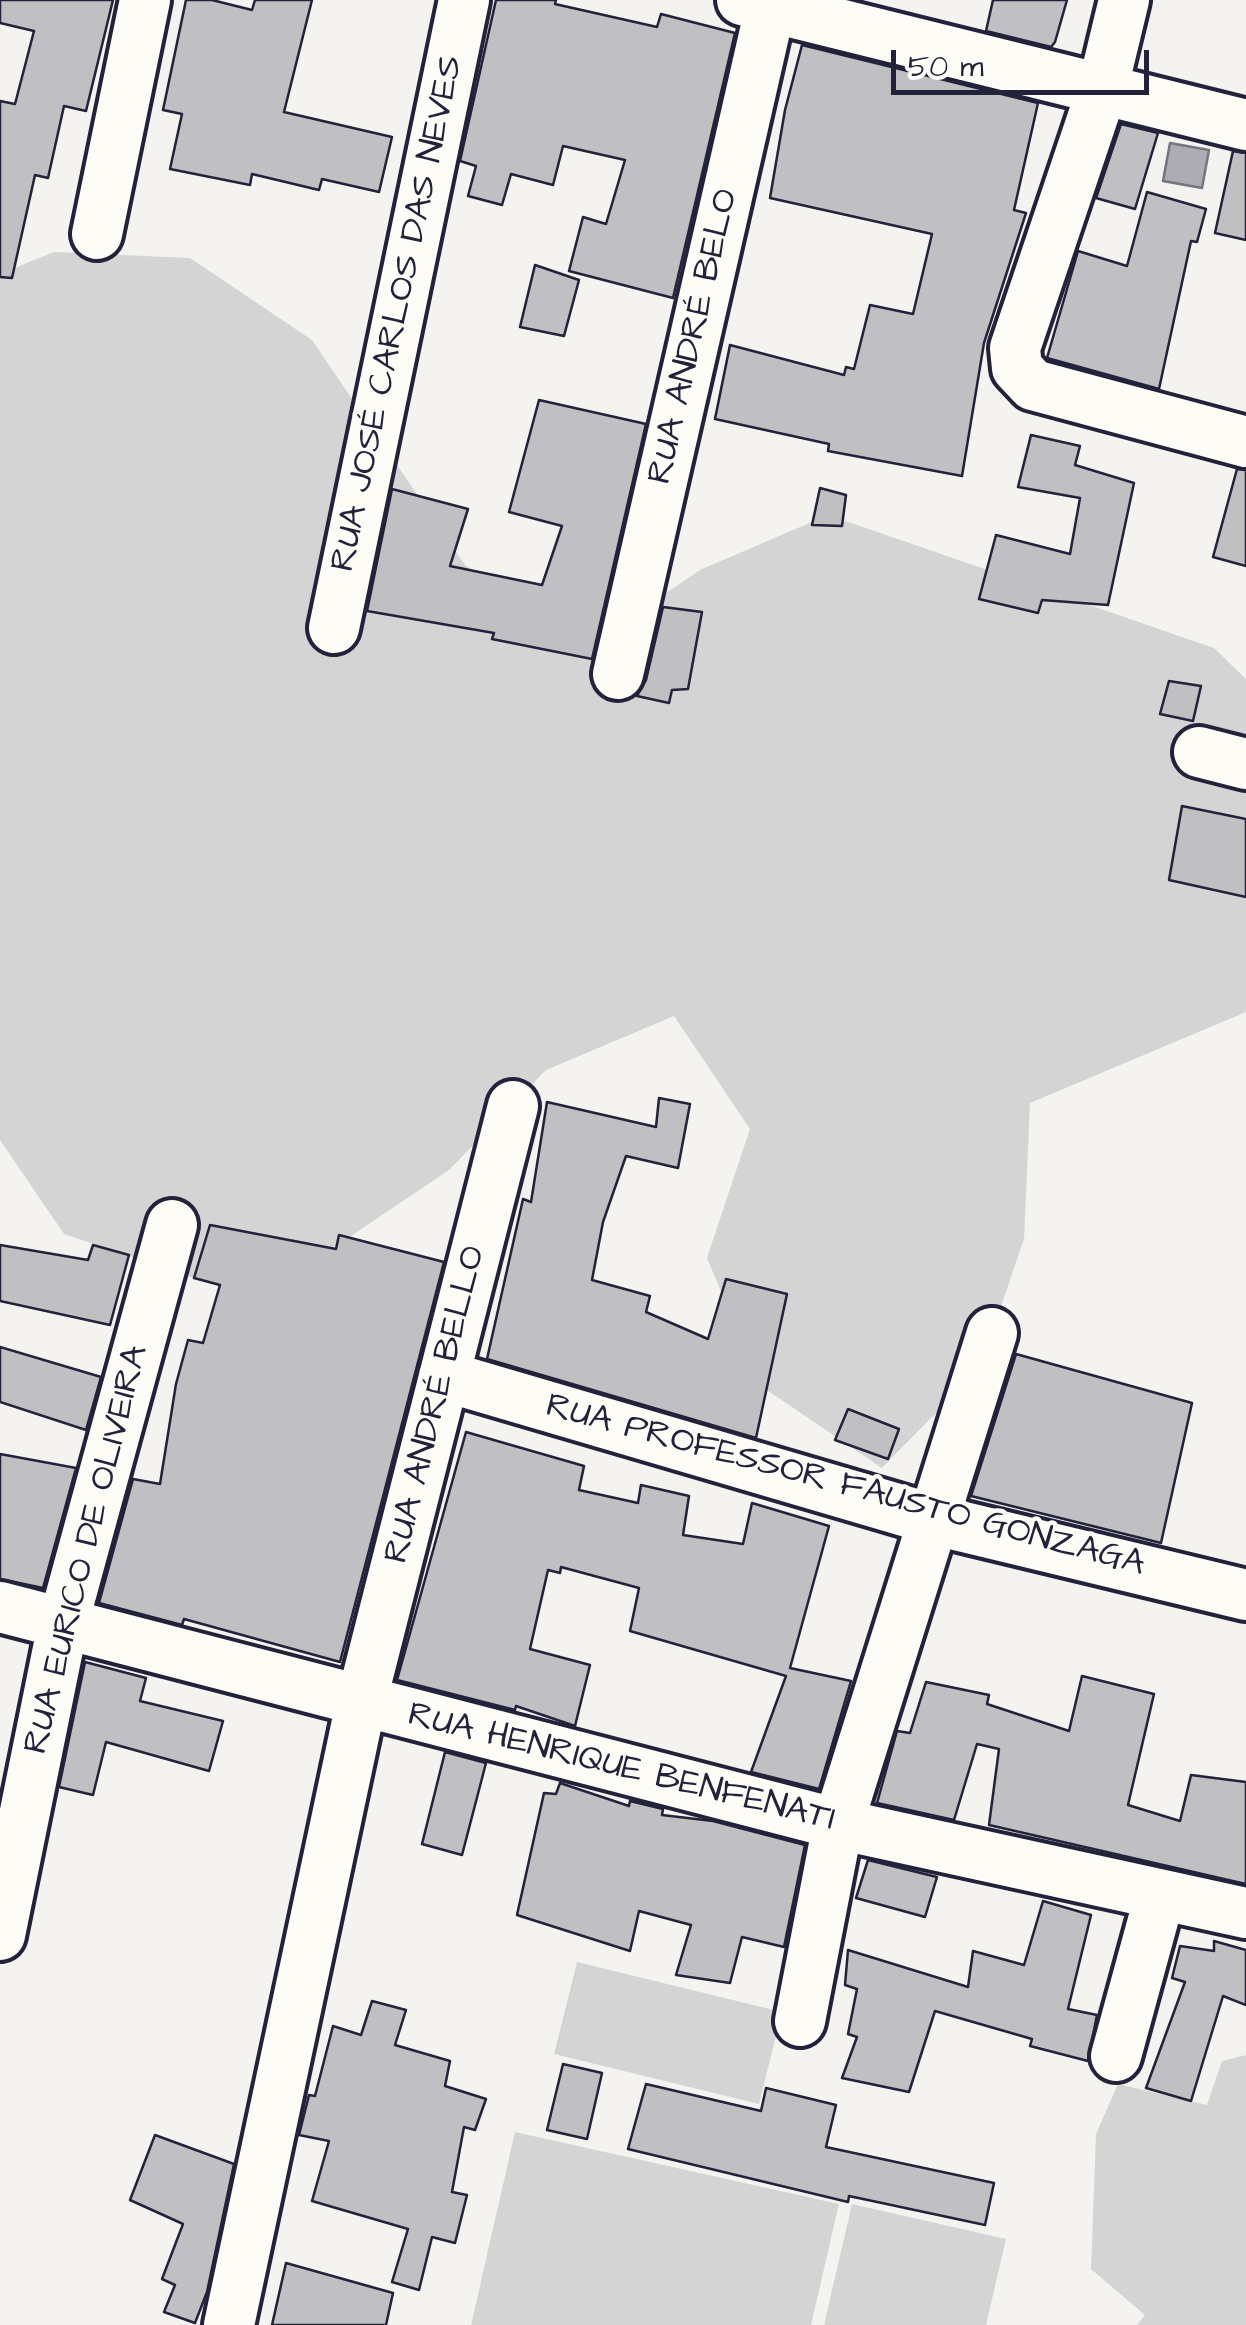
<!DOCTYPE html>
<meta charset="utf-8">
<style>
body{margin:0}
#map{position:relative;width:1246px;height:2325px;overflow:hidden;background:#f4f3ef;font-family:"Architects Daughter",sans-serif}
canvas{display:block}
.scale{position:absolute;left:891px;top:50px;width:258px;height:45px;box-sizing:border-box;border:5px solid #22223b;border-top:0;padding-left:12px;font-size:30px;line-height:35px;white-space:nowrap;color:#22223b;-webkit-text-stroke:8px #fdfcf7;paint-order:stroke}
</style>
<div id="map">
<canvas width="1246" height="2325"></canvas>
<div class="scale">50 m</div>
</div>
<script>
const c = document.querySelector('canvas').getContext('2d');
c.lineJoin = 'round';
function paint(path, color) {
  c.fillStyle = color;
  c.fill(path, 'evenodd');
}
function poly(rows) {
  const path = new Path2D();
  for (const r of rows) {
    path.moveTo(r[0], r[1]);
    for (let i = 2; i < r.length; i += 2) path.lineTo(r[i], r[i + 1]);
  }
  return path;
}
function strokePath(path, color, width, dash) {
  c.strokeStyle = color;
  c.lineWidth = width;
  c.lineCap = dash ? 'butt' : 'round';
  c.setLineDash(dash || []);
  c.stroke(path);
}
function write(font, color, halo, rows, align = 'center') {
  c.font = font + ' "Architects Daughter",sans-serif';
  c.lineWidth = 9;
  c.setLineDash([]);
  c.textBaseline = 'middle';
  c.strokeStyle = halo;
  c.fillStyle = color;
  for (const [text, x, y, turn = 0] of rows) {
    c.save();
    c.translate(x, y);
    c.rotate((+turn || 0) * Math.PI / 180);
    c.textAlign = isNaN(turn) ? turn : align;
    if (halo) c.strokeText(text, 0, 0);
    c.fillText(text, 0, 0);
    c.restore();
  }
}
const green = poly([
 [54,252,190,258,312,340,465,565,587,647,700,570,828,515,1214,648,1246,679,1246,1012,1030,1103,1024,1239,980,1368,882,1468,761,1386,707,1258,750,1129,674,1016,546,1070,449,1170,336,1246,193,1278,64,1234,0,1140,0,274],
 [577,1962,782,2012,759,2104,554,2054],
 [1246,2055,1246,2325,1137,2325,1145,2315,1091,2269,1096,2134,1118,2084,1207,2105,1222,2061],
 [515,2132,839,2204,811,2325,471,2325],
 [852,2204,1006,2239,986,2325,824,2325]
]);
const water = poly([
 [1170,143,1209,150,1202,188,1163,181,1170,143]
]);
const building = poly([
 [0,0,113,0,86,111,64,106,48,178,35,175,12,278,0,277,0,101,15,104,34,31,0,23,0,0],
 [186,0,212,0,252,10,255,0,312,0,284,112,392,137,379,192,322,179,319,190,252,174,250,185,170,169,182,114,163,110,186,0],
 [496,0,556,0,555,4,657,27,661,14,735,33,673,298,569,271,583,217,606,224,625,160,563,146,553,185,511,174,502,205,468,196,476,166,460,161,496,0],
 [993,0,1067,0,1055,42,1051,47,986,31,993,0],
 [802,45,1038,103,1014,210,1026,213,984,343,962,476,828,451,829,444,715,419,730,345,844,375,846,367,854,369,870,305,913,314,932,234,770,198,785,110,802,45],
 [1121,124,1158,133,1135,209,1096,198,1121,124],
 [1233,151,1246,153,1246,240,1215,233,1233,151],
 [1147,192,1206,209,1197,242,1191,241,1159,389,1047,358,1078,251,1127,266,1147,192],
 [535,265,579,280,564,336,520,327,535,265],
 [539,400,646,424,592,659,492,639,494,633,367,611,392,489,468,509,450,566,542,585,562,526,509,512,539,400],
 [1031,435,1080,446,1075,465,1134,483,1108,605,1042,600,1038,613,979,599,996,535,1070,554,1080,498,1018,487,1031,435],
 [1237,469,1246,470,1246,566,1213,557,1237,469],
 [820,488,846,495,842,526,812,525,820,488],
 [663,607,702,612,688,689,672,690,669,703,637,696,646,680,663,607],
 [1169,681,1201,686,1193,721,1160,714,1169,681],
 [1182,806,1246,819,1246,897,1169,880,1182,806],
 [659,1098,690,1104,678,1168,626,1156,603,1222,592,1280,650,1296,646,1312,708,1339,726,1279,787,1294,756,1438,487,1359,523,1199,531,1202,547,1102,656,1127,659,1098],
 [210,1225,336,1249,339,1235,444,1262,340,1662,184,1619,182,1625,99,1603,133,1479,160,1484,176,1384,188,1340,203,1343,220,1285,194,1278,210,1225],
 [0,1245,88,1260,93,1245,129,1255,110,1325,0,1301,0,1245],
 [0,1347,101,1377,86,1430,0,1402,0,1347],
 [1016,1354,1192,1403,1161,1543,971,1496,1016,1354],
 [848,1409,899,1429,888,1459,835,1440,848,1409],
 [466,1432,584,1466,579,1490,638,1503,641,1485,689,1496,683,1535,743,1544,752,1503,829,1526,790,1668,851,1681,819,1789,751,1772,786,1676,630,1631,639,1588,561,1567,560,1573,548,1570,530,1649,590,1665,575,1726,516,1706,515,1710,397,1680,466,1432],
 [0,1454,76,1468,43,1588,0,1579,0,1454],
 [85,1662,146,1678,140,1701,223,1721,209,1771,106,1742,93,1795,59,1787,85,1662],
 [1082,1676,1154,1694,1128,1805,1180,1821,1191,1775,1246,1782,1246,1884,989,1825,999,1749,977,1744,954,1820,877,1803,897,1731,910,1733,926,1682,989,1695,987,1704,1069,1731,1082,1676],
 [445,1752,486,1763,462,1855,422,1844,445,1752],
 [560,1783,629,1806,630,1801,663,1809,662,1815,713,1821,805,1845,784,1947,742,1937,730,1983,676,1975,691,1925,639,1911,630,1951,517,1915,544,1793,556,1794,560,1783],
 [868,1860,937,1877,925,1917,856,1898,868,1860],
 [1043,1901,1091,1915,1068,2009,1097,2015,1088,2061,1030,2046,1032,2039,935,2011,909,2092,842,2078,857,2037,848,2034,857,1989,845,1985,848,1950,968,1987,973,1951,1024,1965,1043,1901],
 [1214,1941,1246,1950,1246,2005,1223,1996,1191,2101,1146,2088,1185,1982,1172,1978,1180,1946,1214,1951,1214,1941],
 [372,2001,406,2010,395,2045,450,2061,445,2086,486,2099,475,2130,464,2127,452,2192,467,2195,455,2243,432,2237,419,2290,392,2282,408,2229,312,2201,329,2141,299,2135,309,2095,315,2096,333,2026,361,2035,372,2001],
 [563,2064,602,2073,587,2139,547,2130,563,2064],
 [646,2084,761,2111,766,2088,836,2105,826,2147,994,2183,985,2225,849,2196,848,2202,628,2149,646,2084],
 [155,2135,234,2164,207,2292,195,2323,164,2312,175,2285,162,2279,183,2224,130,2200,155,2135],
 [286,2263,393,2293,386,2325,272,2325,286,2263]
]);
const minor = poly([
 [742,0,1246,125],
 [1124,0,1103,87,1015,348,1017,368,1033,385,1246,442],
 [97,234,145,0],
 [334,628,464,0],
 [618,674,772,0],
 [1199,752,1246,764],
 [444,1376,935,1520,1246,1595],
 [0,1607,838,1824,1246,1913],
 [0,1935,63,1624,172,1225],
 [800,2021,838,1824,992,1333],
 [1116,2056,1160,1895],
 [229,2325,361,1703,513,1106]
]);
const streetNames = [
 ["RUA JOSÉ CARLOS DAS NEVES",399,314,-78],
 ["RUA ANDRÉ BELO",695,337,-77],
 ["RUA ANDRÉ BELLO",437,1405,-76],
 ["RUA PROFESSOR FAUSTO GONZAGA",845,1487,15],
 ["RUA EURICO DE OLIVEIRA",88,1550,-76],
 ["RUA HENRIQUE BENFENATI",621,1769,14]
];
paint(green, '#d5d4d5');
paint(water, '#acacb2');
strokePath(water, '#757582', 2.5);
paint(building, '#c0bfc2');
strokePath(building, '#22223b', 2.5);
strokePath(minor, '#22223b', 58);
strokePath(minor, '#fdfcf7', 50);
write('35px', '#22223b', '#fdfcf7', streetNames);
</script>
